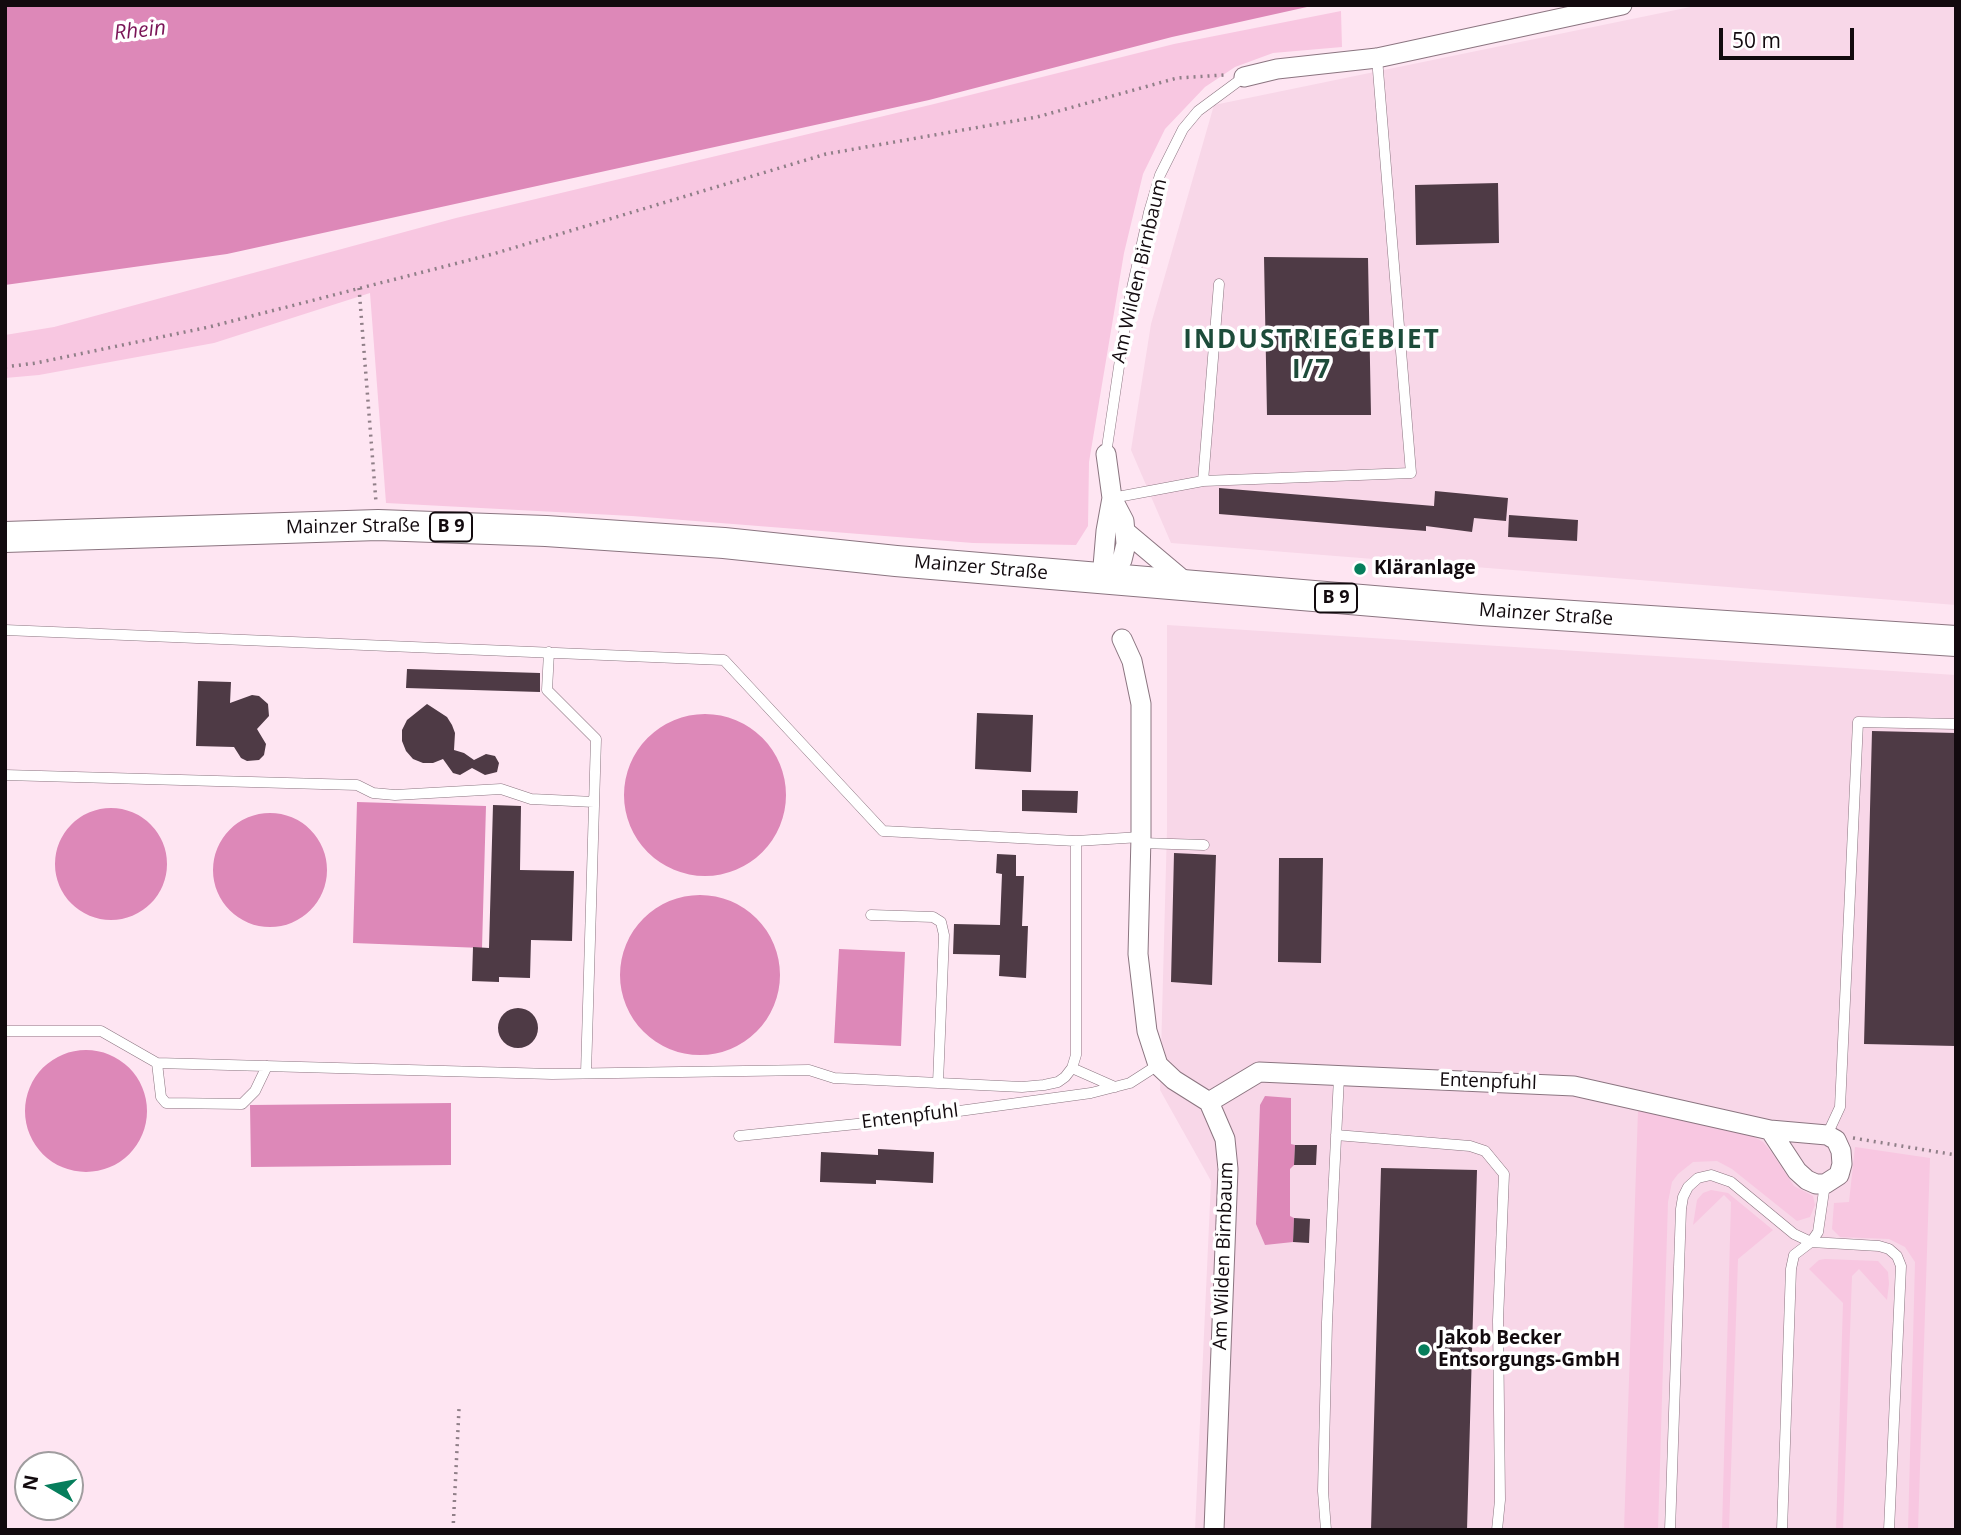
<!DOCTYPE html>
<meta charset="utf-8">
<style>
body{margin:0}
#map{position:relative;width:1961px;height:1535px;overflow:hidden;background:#fee5f2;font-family:"Open Sans",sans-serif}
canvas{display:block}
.frame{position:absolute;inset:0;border:7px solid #120a0e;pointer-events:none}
.north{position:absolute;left:14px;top:1451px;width:70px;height:70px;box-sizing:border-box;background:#fff;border:2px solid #a09d9f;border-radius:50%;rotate:280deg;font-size:19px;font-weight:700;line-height:28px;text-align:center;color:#120a0e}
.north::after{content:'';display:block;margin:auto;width:24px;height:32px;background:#067e5c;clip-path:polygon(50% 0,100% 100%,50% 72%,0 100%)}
.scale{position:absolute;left:1719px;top:28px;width:135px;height:32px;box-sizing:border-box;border:4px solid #120a0e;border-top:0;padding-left:9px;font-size:21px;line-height:24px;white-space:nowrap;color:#120a0e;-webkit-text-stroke:5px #fff;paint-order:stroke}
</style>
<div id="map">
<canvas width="1961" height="1535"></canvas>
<div class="frame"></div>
<div class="north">N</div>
<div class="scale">50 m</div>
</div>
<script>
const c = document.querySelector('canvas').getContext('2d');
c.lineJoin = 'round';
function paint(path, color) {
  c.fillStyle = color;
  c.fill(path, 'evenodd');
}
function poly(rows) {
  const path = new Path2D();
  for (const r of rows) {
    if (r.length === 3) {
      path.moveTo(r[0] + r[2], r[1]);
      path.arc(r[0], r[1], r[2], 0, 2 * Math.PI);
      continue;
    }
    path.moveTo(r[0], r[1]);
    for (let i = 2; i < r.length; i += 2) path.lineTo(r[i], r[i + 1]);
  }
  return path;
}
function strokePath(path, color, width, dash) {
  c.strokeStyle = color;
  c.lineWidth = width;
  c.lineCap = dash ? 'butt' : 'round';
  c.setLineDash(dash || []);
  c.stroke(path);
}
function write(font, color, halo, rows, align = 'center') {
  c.font = font + ' "Open Sans",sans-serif';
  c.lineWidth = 7;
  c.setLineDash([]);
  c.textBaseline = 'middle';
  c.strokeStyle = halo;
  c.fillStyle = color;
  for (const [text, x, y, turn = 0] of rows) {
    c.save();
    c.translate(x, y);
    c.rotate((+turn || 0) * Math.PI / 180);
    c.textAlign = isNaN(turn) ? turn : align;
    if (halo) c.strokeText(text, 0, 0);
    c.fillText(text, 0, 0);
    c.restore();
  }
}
const built = poly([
 [1700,5,1956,5,1956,605,1171,543,1131,450,1151,324,1214,105],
 [1167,625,1956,675,1956,1530,1195,1530,1211,1181,1160,1090,1167,829]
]);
const green = poly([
 [1341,11,1342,47,1273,53,1235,67,1205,87,1165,129,1143,174,1124,253,1089,462,1088,526,1076,545,973,543,632,516,386,503,370,293,214,343,39,375,5,378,5,335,54,327,456,218,930,105,1174,44],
 [1638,1110,1751,1135,1763,1142,1772,1153,1794,1186,1813,1196,1815,1205,1810,1217,1797,1221,1732,1169,1717,1161,1693,1162,1678,1174,1672,1182,1668,1202,1658,1530,1624,1530],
 [1855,1147,1930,1158,1918,1530,1908,1530,1915,1262,1905,1247,1889,1239,1840,1237,1832,1229,1834,1203,1849,1202],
 [1711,1190,1728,1193,1773,1230,1738,1259,1729,1530,1722,1530,1731,1202,1724,1195,1693,1225,1697,1200,1703,1193],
 [1825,1259,1878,1261,1888,1272,1889,1284,1887,1300,1859,1269,1852,1276,1843,1530,1836,1530,1843,1303,1809,1269,1819,1260]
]);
const water = poly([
 [5,5,1316,5,1172,37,929,100,227,254,5,285],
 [705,795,81],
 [357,802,486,806,482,948,353,943],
 [111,864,56],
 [270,870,57],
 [700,975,80],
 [839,949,905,952,901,1046,834,1043],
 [86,1111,61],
 [1265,1096,1291,1098,1291,1144,1295,1145,1294,1165,1290,1169,1290,1216,1294,1218,1293,1242,1265,1245,1256,1224,1260,1105],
 [451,1103,451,1165,251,1167,250,1105]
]);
const building = poly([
 [1498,183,1499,243,1416,245,1415,185],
 [1264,257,1368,258,1371,415,1267,415],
 [1219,488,1434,506,1435,491,1508,498,1506,521,1474,518,1472,532,1426,526,1426,531,1219,514],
 [1509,515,1578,520,1577,541,1508,537],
 [407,669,540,673,540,692,406,688],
 [198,681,231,682,230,703,252,695,259,696,268,704,269,716,257,729,266,744,264,755,259,760,247,761,241,758,234,747,196,746],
 [427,704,447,717,452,725,455,733,454,750,464,753,474,760,486,754,495,756,499,763,497,772,485,775,472,768,460,775,453,773,443,759,433,763,423,763,413,759,406,751,402,741,402,730,407,720],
 [977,713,1033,715,1031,772,975,769],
 [1872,731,1956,733,1956,1046,1864,1044],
 [1022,790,1078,791,1077,813,1022,811],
 [493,805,521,806,520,870,574,871,572,941,531,940,530,978,499,977,499,982,472,981,473,947,489,948],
 [1174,853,1216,855,1212,985,1171,982],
 [997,854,1016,855,1016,876,1024,876,1022,926,1028,926,1026,978,999,976,1000,955,953,954,954,924,1000,925,1002,874,996,873],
 [1279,858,1323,858,1321,963,1278,962],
 [518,1028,20],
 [1295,1145,1317,1145,1316,1165,1294,1165],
 [878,1149,934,1152,933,1183,876,1180,876,1184,820,1182,821,1152,878,1155],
 [1381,1168,1477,1170,1467,1530,1371,1530],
 [1294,1218,1310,1219,1309,1243,1293,1242]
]);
const path = poly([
 [359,288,376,502],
 [5,367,36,363,209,327,493,254,826,154,1037,117,1177,78,1224,75],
 [1853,1138,1956,1155],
 [453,1530,459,1409]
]);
const lane = poly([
 [1106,454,1128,306,1149,212,1160,175,1183,129,1198,111,1244,77],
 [1203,481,1219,284],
 [1112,498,1203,481,1411,473,1377,58],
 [5,630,724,660,883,831,1076,841,1141,837],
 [549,652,547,690,596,739,586,1073],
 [5,775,357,785,373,793,395,795,501,789,531,799,594,802],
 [1141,843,1204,845],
 [871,915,933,917,941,922,944,935,938,1083],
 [5,1031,101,1031,157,1063,552,1074,809,1070,834,1078,1022,1087,1044,1085,1058,1082,1065,1077,1072,1068,1076,1055,1076,841],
 [157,1063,161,1097,166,1103,242,1104,255,1091,267,1066],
 [1072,1068,1115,1087],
 [1336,1135,1470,1146,1485,1151,1504,1174,1498,1320,1500,1500,1497,1530],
 [1827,1135,1840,1107,1858,722,1956,724],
 [739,1136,886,1121,1091,1093,1130,1083,1158,1065],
 [1326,1530,1323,1491,1327,1322,1339,1077],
 [1670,1530,1681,1209,1683,1197,1688,1187,1698,1178,1711,1175,1731,1182,1794,1234,1811,1242,1879,1246,1889,1249,1897,1256,1901,1266,1889,1530],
 [1782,1530,1791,1269,1794,1255,1811,1242,1818,1232,1825,1184]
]);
const street = poly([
 [1244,77,1277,69,1377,58,1622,5],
 [1106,454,1112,498,1124,521,1126,544,1122,560,1110,579],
 [1126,532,1189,585],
 [1102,578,1106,531,1112,498],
 [1122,639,1132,661,1141,704,1141,837,1138,954,1147,1031,1158,1065,1174,1080,1209,1102,1225,1139,1228,1169,1214,1530],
 [1209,1102,1259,1072,1574,1086,1770,1130,1827,1135,1836,1140,1841,1151,1842,1164,1839,1175,1825,1184,1816,1184,1807,1180,1797,1171,1770,1130]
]);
const primary = poly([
 [5,537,378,525,546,531,724,543,896,561,1481,610,1956,641]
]);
const markers = [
 [1360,569,7,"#067e5c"],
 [1424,1350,7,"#067e5c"]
];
const shields = [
 [451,527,42],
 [1336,598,42]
];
const shieldNames = [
 ["B 9",451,527],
 ["B 9",1336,598]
];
const streetNames = [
 ["Am Wilden Birnbaum",1140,271,-77],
 ["Mainzer Straße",353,527,-1],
 ["Mainzer Straße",981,568,5],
 ["Mainzer Straße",1546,615,4],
 ["Entenpfuhl",1488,1082,2],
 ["Entenpfuhl",910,1117,-7],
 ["Am Wilden Birnbaum",1224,1256,-88]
];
const poiNames = [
 ["Kläranlage",1374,569],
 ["Jakob Becker",1438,1339],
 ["Entsorgungs-GmbH",1438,1361]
];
const waterNames = [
 ["Rhein",140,31,-6]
];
const districtNames = [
 ["INDUSTRIEGEBIET",1312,341],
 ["I/7",1312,371]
];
paint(built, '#f8d7e8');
paint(green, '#f8c7e1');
paint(water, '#dd88b8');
paint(building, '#4e3a45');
strokePath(lane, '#8b7580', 11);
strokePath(street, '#8b7580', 21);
strokePath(primary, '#8b7580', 32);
strokePath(path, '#907f88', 3.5, [2, 5]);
strokePath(lane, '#fff', 10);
strokePath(street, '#fff', 19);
strokePath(primary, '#fff', 30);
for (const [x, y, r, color] of markers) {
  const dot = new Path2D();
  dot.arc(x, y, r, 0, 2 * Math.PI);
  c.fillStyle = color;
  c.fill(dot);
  strokePath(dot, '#fff', 2.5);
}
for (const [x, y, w] of shields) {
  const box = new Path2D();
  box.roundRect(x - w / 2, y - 14.5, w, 29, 5);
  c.fillStyle = '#fff';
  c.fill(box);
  strokePath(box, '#120a0e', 2);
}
write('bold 18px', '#120a0e', null, shieldNames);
write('19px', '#120a0e', '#fff', streetNames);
write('bold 19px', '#120a0e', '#fff', poiNames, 'left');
write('italic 21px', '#7a1557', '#fff', waterNames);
c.letterSpacing = '2px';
write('bold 26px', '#1d4c3a', '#fff', districtNames);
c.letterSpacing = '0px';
</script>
